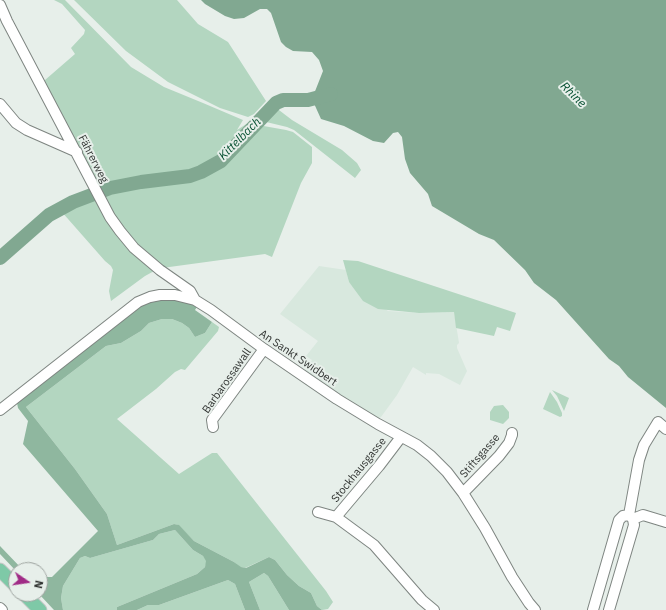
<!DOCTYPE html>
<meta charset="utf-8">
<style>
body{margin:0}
#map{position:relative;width:666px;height:610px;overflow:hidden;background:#e7efea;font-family:"IBM Plex Sans",sans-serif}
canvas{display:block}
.north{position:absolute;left:8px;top:562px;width:40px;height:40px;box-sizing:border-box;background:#e7efea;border:1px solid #9ea4a0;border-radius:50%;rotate:103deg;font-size:11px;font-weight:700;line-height:16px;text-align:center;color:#303331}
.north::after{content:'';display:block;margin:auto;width:14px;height:18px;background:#a02b86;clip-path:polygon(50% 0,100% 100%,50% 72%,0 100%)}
</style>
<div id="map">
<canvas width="666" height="610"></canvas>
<div class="north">N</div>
</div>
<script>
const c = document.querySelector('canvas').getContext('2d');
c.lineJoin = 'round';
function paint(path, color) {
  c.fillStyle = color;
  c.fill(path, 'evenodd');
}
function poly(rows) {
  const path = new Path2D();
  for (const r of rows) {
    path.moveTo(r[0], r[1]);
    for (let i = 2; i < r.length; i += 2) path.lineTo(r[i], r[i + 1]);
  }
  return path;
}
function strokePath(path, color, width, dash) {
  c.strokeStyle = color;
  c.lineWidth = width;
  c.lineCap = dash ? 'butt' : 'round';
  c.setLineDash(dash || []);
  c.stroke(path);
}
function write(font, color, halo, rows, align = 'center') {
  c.font = font + ' "IBM Plex Sans",sans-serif';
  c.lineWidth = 4;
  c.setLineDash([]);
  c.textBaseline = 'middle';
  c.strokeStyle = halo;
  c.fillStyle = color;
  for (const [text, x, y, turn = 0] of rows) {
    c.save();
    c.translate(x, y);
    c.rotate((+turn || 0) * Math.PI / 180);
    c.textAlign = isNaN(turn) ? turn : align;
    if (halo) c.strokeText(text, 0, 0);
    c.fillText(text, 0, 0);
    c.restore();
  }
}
const built = poly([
 [319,266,346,270,349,282,388,311,419,313,454,312,459,343,457,345,457,348,467,371,460,385,439,374,426,373,426,375,413,367,397,395,381,417,377,420,304,371,312,360,306,356,318,341,280,314]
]);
const green = poly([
 [54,0,65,0,131,67,164,87,203,103,243,120,237,130,248,123,252,125,220,159,200,170,190,173,97,185,45,86,45,80,75,54,71,48,84,34,85,30,62,4],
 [74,0,177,0,198,24,228,42,266,101,254,114,248,117,220,108,168,82,126,51],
 [275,107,292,120,342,150,357,163,361,170,355,178,294,130,287,127,262,121],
 [258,125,286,130,293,132,312,147,312,163,301,183,272,257,265,254,162,268,136,246,99,193,110,190,189,178,213,170,224,162],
 [94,197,156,270,145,276,111,301,109,291,113,270,111,266,105,261,61,211,76,203],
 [343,260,358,261,516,313,510,331,497,327,494,336,456,328,454,312,419,313,378,309,363,301,349,282],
 [162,319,172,319,182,323,189,328,195,337,205,333,212,322,219,327,218,331,185,370,181,369,175,372,156,389,117,419,179,474,212,453,217,453,326,591,333,602,328,609,322,610,317,606,311,593,299,586,287,575,275,560,269,557,245,568,240,567,234,562,194,541,178,525,174,524,117,545,107,514,75,469,26,407,106,346,121,343,141,331,149,323],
 [552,390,569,398,564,411,557,396],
 [550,392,557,402,562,413,562,416,560,417,543,409],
 [503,405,509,412,509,418,503,424,490,420,490,412,494,406],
 [175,530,193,550,203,556,207,561,205,567,197,574,117,607,117,610,63,610,61,598,63,586,80,558,85,556,90,558,153,540,159,534],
 [264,573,268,576,289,610,260,610,249,582],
 [228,580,235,584,245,610,137,610,148,605,159,605]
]);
const forest = poly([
 [175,299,198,305,195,310,212,322,205,333,195,337,189,328,182,323,172,319,162,319,149,323,141,331,121,343,106,346,26,407,75,469,107,514,117,545,174,524,179,525,194,541,234,562,241,567,246,568,269,557,275,560,287,575,299,586,311,593,317,606,322,610,289,610,268,576,264,573,249,582,260,610,245,610,235,584,228,580,159,605,148,605,137,610,117,610,117,607,197,574,205,567,206,561,203,556,193,550,175,530,159,534,153,540,90,558,85,556,80,558,63,586,61,598,63,610,54,610,39,594,40,594,40,583,45,577,52,577,98,531,23,444,28,421,18,408,17,403,140,306,150,302,161,300],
 [0,546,23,570,16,571,0,554]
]);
const water = poly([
 [201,0,666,0,666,408,628,377,619,366,609,359,556,300,534,283,525,270,494,240,479,234,432,206,428,194,410,173,405,159,402,137,398,132,393,133,384,143,373,141,344,126,321,119,312,99,323,71,319,60,312,52,293,51,286,47,281,42,271,13,267,9,260,9,244,18,234,19,225,16,205,4]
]);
const river = poly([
 [0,258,49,215,73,202,110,188,141,182,190,176,201,172,221,161,276,103,283,100,308,100,331,94]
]);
const minor = poly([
 [0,5,7,21,110,217,120,231,134,248,160,270,190,291,195,300],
 [0,104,16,123,27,130,77,152],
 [0,410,138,302,150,297,160,295,175,295,195,300,211,310,264,349,337,399,378,424,417,445,431,456,447,472,463,493,485,528,512,577,529,603,535,610],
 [213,427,212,420,264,349],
 [463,493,499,456,509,443,512,435,512,433],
 [318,512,336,517,374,545,422,600,434,610],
 [629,515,639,460,644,445,658,422,666,429],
 [336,517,379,466,401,437],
 [633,519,643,515,666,522],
 [0,608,2,610],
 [593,610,619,520,623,516,629,515],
 [609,610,634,525,633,519,629,515]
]);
const major = poly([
 [0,570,16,586],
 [24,594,40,610]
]);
const streetNames = [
 ["Fährerweg",93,159,63],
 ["An Sankt Swidbert",298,358,34],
 ["Barbarossawall",227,381,-55],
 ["Stiftsgasse",480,456,-49],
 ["Stockhausgasse",359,470,-51]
];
const waterNames = [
 ["Rhine",573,95,45],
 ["Kittelbach",240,139,-45]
];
paint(built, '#d8e8de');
paint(green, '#b3d6c0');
paint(forest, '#8fb79f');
paint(water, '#81a891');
strokePath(river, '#81a891', 14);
strokePath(minor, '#7e8581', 12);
strokePath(major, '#c9cac9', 15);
strokePath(minor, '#fff', 10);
strokePath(major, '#7ec9a7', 13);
write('11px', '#303331', '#e7efea', streetNames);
write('italic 12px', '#065031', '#e7efea', waterNames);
</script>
